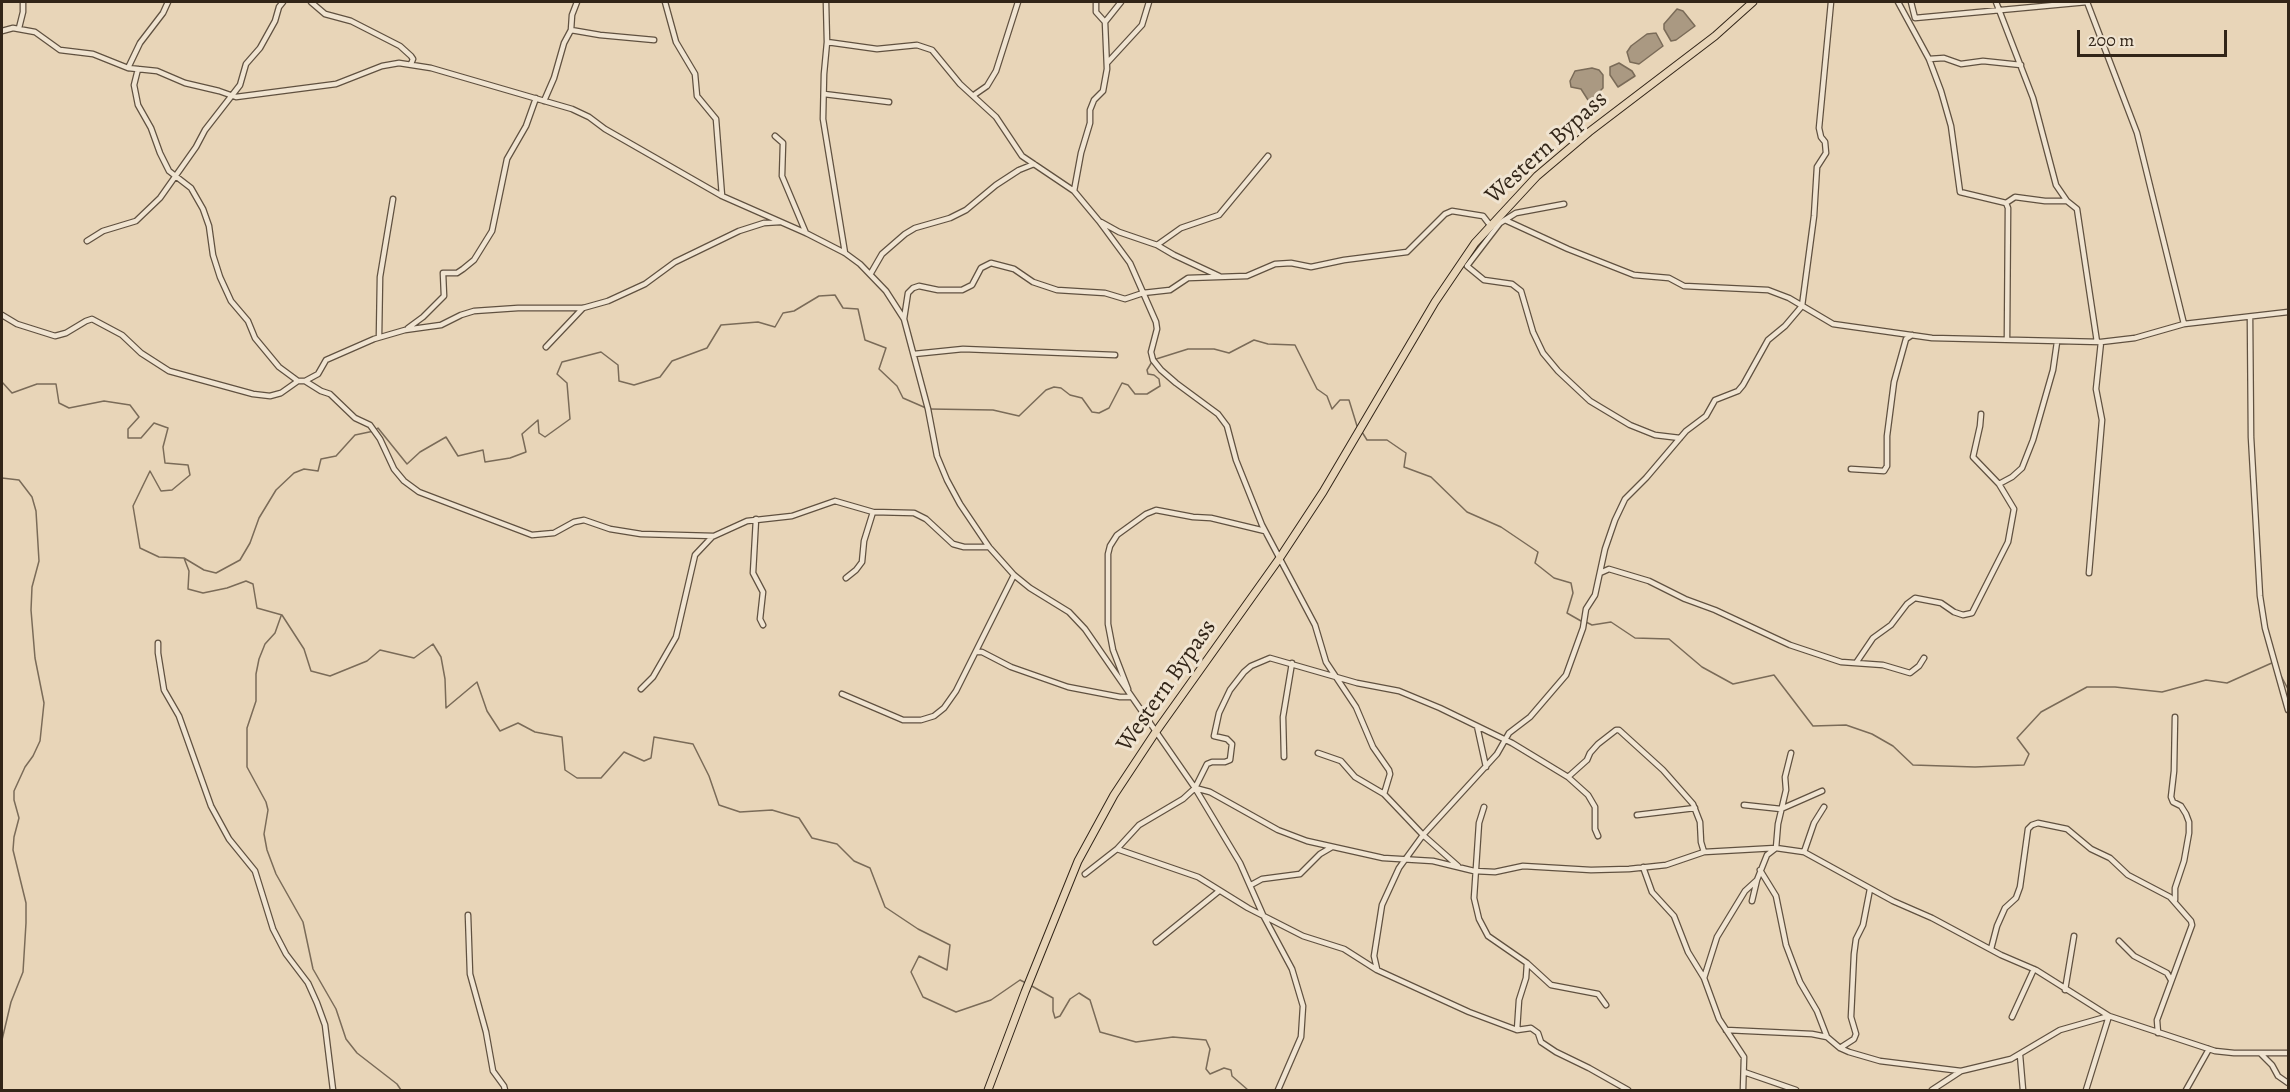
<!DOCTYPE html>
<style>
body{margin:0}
#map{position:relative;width:2290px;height:1092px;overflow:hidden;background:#e8d5b8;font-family:Alegreya,serif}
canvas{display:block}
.frame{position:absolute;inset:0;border:3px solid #322518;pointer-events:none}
.scale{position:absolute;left:2077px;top:30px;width:150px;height:27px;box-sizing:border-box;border:3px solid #322518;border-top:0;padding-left:8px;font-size:18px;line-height:21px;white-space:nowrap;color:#322518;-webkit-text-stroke:4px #f0e4d1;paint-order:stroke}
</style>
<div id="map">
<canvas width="2290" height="1092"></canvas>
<div class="frame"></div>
<div class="scale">200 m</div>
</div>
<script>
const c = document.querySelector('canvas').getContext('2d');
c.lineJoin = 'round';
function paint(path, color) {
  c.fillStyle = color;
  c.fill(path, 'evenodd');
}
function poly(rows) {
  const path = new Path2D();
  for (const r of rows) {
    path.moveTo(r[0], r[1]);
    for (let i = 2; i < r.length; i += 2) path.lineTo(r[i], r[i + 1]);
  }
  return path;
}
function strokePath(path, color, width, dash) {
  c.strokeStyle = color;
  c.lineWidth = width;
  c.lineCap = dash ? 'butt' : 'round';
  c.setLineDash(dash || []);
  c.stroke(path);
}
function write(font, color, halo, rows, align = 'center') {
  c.font = font + ' Alegreya,serif';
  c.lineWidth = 6;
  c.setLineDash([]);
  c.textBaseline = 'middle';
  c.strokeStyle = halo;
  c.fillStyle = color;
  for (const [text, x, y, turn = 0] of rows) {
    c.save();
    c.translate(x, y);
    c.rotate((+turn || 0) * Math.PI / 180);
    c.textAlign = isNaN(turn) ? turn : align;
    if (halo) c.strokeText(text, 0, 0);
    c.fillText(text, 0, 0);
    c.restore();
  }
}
const water = poly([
 [1677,9,1683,11,1695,26,1676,40,1671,41,1664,29,1664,24,1677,9],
 [1656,33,1663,46,1639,64,1630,62,1627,52,1631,46,1647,34,1656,33],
 [1619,63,1632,71,1635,76,1618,87,1610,75,1610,67,1619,63],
 [1592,68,1599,70,1603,75,1603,88,1592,99,1588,100,1581,89,1571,87,1570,81,1575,71,1592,68]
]);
const stream = poly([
 [2,382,12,393,37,384,56,384,59,403,69,408,104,401,130,405,139,417,128,429,128,438,141,438,154,423,168,428,163,447,165,463,188,465,190,475,172,490,161,491,150,471,133,506,140,548,159,557,184,558,189,571,188,589,203,593,227,588,246,581,253,584,257,608,282,615,304,649,311,671,330,676,367,661,380,650,414,658,433,644,441,657,445,679,446,708,477,682,487,711,500,731,518,723,535,732,562,737,565,770,577,778,601,778,624,752,644,761,651,758,654,737,693,744,709,776,719,805,740,812,772,810,799,818,812,838,837,844,854,861,870,868,885,907,918,929,950,945,947,970,919,956,911,972,923,997,956,1012,991,1000,1020,980,1026,983],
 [930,409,993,410,1019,416,1046,390,1054,387,1061,388,1070,395,1082,398,1092,412,1099,413,1109,408,1122,383,1128,385,1135,394,1147,394,1160,386,1159,379,1154,375,1148,374,1147,370,1153,360,1188,349,1214,349,1229,353,1254,340,1268,344,1295,345,1317,389,1327,396,1332,409,1340,400,1349,400,1357,426],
 [1362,432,1367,440,1387,440,1406,453,1404,467,1431,477,1467,512,1501,527,1538,552,1535,563,1554,578,1571,583,1573,593,1567,613,1581,621],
 [2,478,19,480,32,497,36,511,39,561,32,587,31,610,35,658,44,703,40,741,33,756,25,767,14,791,14,800,19,818,14,837,13,850,26,903,26,923,23,972,11,1002,2,1040],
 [184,558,204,570,216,573,240,560,250,543,259,518,276,490,294,473,304,469,318,471,321,459,336,456,355,435,374,431,378,428,407,464,420,452,446,437,458,456,483,450,485,462,510,458,526,452,522,434,538,420,539,433,545,437,570,419,567,383,557,374,562,362,601,352,618,365,619,381,634,385,660,377,672,361,707,348,721,325,758,322,775,327,783,313,794,311,819,296,835,295,843,308,858,309,865,340,886,348,879,369,897,386,903,398,926,408],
 [281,616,275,633,265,644,259,659,256,674,256,701,247,728,247,767,266,802,268,810,264,834,267,850,276,874,303,922,313,969,336,1009,346,1039,357,1053,397,1084,401,1090],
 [1586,622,1592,625,1611,622,1635,638,1669,639,1702,667,1733,684,1774,675,1813,726,1846,725,1872,734,1893,746,1913,765,1975,767,2024,765,2029,754,2017,738,2041,712,2087,687,2115,687,2162,692,2206,680,2227,683,2274,662],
 [2280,674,2288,689],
 [1030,985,1053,998,1053,1011,1055,1018,1060,1016,1070,999,1079,993,1090,1000,1100,1032,1136,1042,1173,1037,1206,1040,1210,1049,1206,1069,1210,1074,1224,1068,1231,1070,1232,1076,1248,1090]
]);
const street = poly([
 [311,2,325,14,351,21,400,46,411,56,413,59,411,64],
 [665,2,676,42,695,74,697,96,716,119,722,196],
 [826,2,827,42,824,74,823,119,845,253],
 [1096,2,1096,12,1105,22],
 [1898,2,1929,59,1941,91,1951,126,1960,192,2006,203,2008,208,2007,339],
 [1911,2,1915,18,2087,2],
 [1996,2,2033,98,2056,185,2067,201,2077,209,2097,342],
 [2087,2,2137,133,2184,324],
 [19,28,23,12,23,2],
 [571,30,600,35,654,40],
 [2,31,13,28,35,32,60,50,93,54,128,68,157,71,185,83,219,91,236,97,336,84,382,66,399,63,431,68,572,109,589,117,605,129,722,196,806,233,845,253,860,264,886,291,904,319,928,409,937,456,947,480,960,504,989,547,1014,575,1030,588,1069,612,1085,629,1195,788,1240,863,1263,915,1292,969,1303,1006,1301,1037,1278,1090],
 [827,42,877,49,917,45,932,50,960,84,996,117,1022,156,1074,191,1099,221,1130,263,1156,322,1157,329,1151,352,1153,360,1161,370,1176,383,1218,414,1227,426,1236,460,1262,525,1315,625,1326,662,1356,707,1373,747,1389,770,1390,774,1384,794,1423,835,1458,866],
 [1929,59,1944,58,1961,64,1983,61,2021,65],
 [1108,62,1142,25,1149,2],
 [128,68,140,43,163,13,168,2],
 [138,69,134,85,138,105,151,128,160,153,169,171,191,188,203,209,209,226,213,255,220,277,231,301,248,321,255,338,279,367,298,381],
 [824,94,889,102],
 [974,95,987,86,996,71,1018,2],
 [544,101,554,78,564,43,571,30,572,15,577,2],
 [775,136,783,143,782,176,806,233],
 [1074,191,1081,153,1090,123,1090,110,1094,100,1103,91,1107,69,1105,22,1121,2],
 [2006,203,2015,197,2045,201,2066,201],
 [1564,204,1516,213,1500,223,1467,266,1484,280,1512,284,1521,291,1533,332,1543,353,1558,371,1590,401,1630,425,1655,435,1680,438],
 [1505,220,1568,249,1634,275,1669,278,1684,286,1768,290,1789,298,1833,324,1932,338,2101,342,2135,338,2184,324,2288,312],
 [1101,222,1119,232,1157,245,1174,255,1219,276],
 [87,241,103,231,136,221,160,198,196,147,205,130,240,85,246,64,260,48,275,21,279,7,283,2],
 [1157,245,1181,228,1219,215,1268,156],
 [871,273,882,254,905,234,915,228,950,218,966,210,996,185,1019,170,1034,164],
 [2,315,17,324,55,336,66,333,86,321,92,319,122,335,141,353,169,371,253,394,270,396,281,393,298,381,305,381,318,374,326,360,374,339,405,330,441,325,461,315,474,311,518,308,583,308,608,301,645,284,675,262,739,231,764,223,780,222],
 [2250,317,2251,437,2260,596,2265,628,2288,710],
 [904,319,908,293,913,288,919,286,938,290,962,290,972,285,981,268,991,263,1014,269,1033,282,1057,290,1105,293,1125,299,1143,293,1170,290,1188,278,1247,276,1275,264,1291,263,1311,267,1344,260,1407,252,1445,214,1452,211,1483,216,1490,225],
 [408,328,423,317,444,296,443,273,457,273,463,269,474,260,492,231,507,159,526,126,536,98],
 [379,337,380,277,393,199],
 [546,347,583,308],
 [914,354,963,349,1115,355],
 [305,381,321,391,330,394,355,418,370,425,380,439,394,469,404,481,419,492,532,535,554,533,574,522,584,520,610,529,641,534,714,536,747,521,792,516,835,501,873,512,914,513,926,519,953,544,964,547,989,547],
 [1981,414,1980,426,1973,457,1999,484],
 [1851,469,1884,471,1887,466,1887,436,1894,382,1906,339,1912,335],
 [756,519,753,573,763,592,760,619,763,625],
 [1600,573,1609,569,1649,581,1685,599,1715,610,1790,645,1841,662,1883,665,1910,673,1919,666,1924,658],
 [2089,573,2102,420,2096,389,2101,342],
 [846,578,856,570,862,562,864,541,873,512],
 [158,643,158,653,164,690,179,716,211,806,229,839,255,871,273,929,286,954,308,983,317,1003,325,1025,333,1090],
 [977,652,982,652,1011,667,1068,687,1120,697,1130,697],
 [1856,663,1873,638,1891,625,1907,604,1915,598,1941,603,1954,612,1963,615,1972,613,2008,542,2014,509,1999,484,2012,477,2022,468,2033,440,2053,370,2057,342],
 [641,689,653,677,676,637,695,555,712,537],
 [1128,689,1113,650,1108,624,1108,554,1110,546,1117,535,1146,514,1156,510,1193,517,1211,518,1265,531],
 [842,694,903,720,921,720,934,716,944,708,956,691,1014,575],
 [1477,726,1486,767],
 [1318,753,1341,761,1355,777,1384,794],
 [1284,757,1283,717,1292,663],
 [1568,777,1587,760,1590,753,1598,744,1616,730,1619,730,1663,770,1693,804,1700,822,1701,842,1704,852],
 [1195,788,1210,792,1278,830,1307,841,1383,858,1433,861,1474,871,1495,872,1523,866,1591,870,1629,869,1666,865,1704,852,1776,848,1804,852,1893,901,1932,918,2001,955,2036,970,2109,1016,2215,1051,2234,1053,2288,1053],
 [1744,805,1781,809,1822,791],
 [1484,807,1479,823,1474,898,1479,919,1488,936,1527,963,1526,978,1519,1000,1517,1030],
 [1637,815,1695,808],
 [1598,836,1595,829,1595,807,1588,795,1568,777,1512,743,1440,708,1399,691,1357,683,1270,658,1251,666,1244,672,1230,690,1219,713,1214,736,1227,739,1232,744,1230,760,1225,762,1212,762,1207,764,1195,788,1183,799,1139,825,1117,849,1198,877,1248,908,1303,936,1344,949,1377,970,1469,1012,1517,1030,1531,1028,1538,1033,1541,1042,1556,1052,1589,1068,1628,1090],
 [1804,852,1814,823,1824,807],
 [1643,867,1652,892,1674,916,1688,952,1704,978,1719,1019,1744,1057,1743,1090],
 [1760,870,1776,896,1786,945,1800,982,1817,1011,1827,1037],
 [1085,874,1117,849],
 [1251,885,1262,879,1300,874,1320,854,1332,847],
 [2175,900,2175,888,2184,861,2189,833,2189,822,2186,814,2181,806,2173,802,2171,797,2174,771,2175,717],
 [1752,901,1757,880],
 [468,915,470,974,486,1032,493,1071,504,1086,505,1090],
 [2119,941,2134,956,2167,973,2171,980],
 [1156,942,1219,891],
 [1991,949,1997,926,2005,908,2016,898,2020,887,2028,829,2032,825,2038,823,2067,829,2091,849,2110,858,2128,875,2170,897,2191,921,2192,925,2157,1020,2158,1033],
 [1527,963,1551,985,1598,994,1606,1005],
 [1377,969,1374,956,1382,905,1399,868,1423,835,1497,754,1509,733,1530,717,1566,675,1583,628,1586,609,1595,595,1605,549,1615,520,1625,499,1646,478,1686,431,1706,416,1715,400,1738,391,1743,385,1768,340,1785,326,1802,306,1814,216,1817,167,1826,153,1825,142,1821,137,1819,128,1831,2],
 [1704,978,1717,937,1745,891,1757,880,1767,855,1776,848,1778,824,1786,790,1785,777,1791,753],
 [2065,990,2074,936],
 [2012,1017,2034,969],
 [1726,1030,1812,1034,1827,1037,1840,1048,1849,1052,1880,1061,1961,1071],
 [1840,1048,1854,1039,1856,1034,1851,1017,1854,954,1856,939,1863,925,1870,889],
 [2261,1054,2272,1065,2278,1076,2288,1083],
 [2020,1055,2023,1090],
 [1744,1072,1796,1090],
 [1932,1090,1961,1071,2011,1059,2060,1030,2109,1016],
 [2086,1090,2109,1016],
 [2186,1090,2209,1049]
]);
const primary = poly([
 [988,1090,1025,992,1078,861,1114,795,1155,733,1279,559,1323,492,1435,302,1475,243,1537,176,1589,132,1715,36,1753,2]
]);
const streetNames = [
 ["Western Bypass",1547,148,-42],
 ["Western Bypass",1167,686,-55]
];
paint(water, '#aa9982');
strokePath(water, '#7a6b58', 1.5);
strokePath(stream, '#7a6b58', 1.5);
strokePath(street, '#605140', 7);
strokePath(primary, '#322518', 9);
strokePath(street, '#f0e4d1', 4.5);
strokePath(primary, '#e8d5b8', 7);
write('24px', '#322518', '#f0e4d1', streetNames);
</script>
